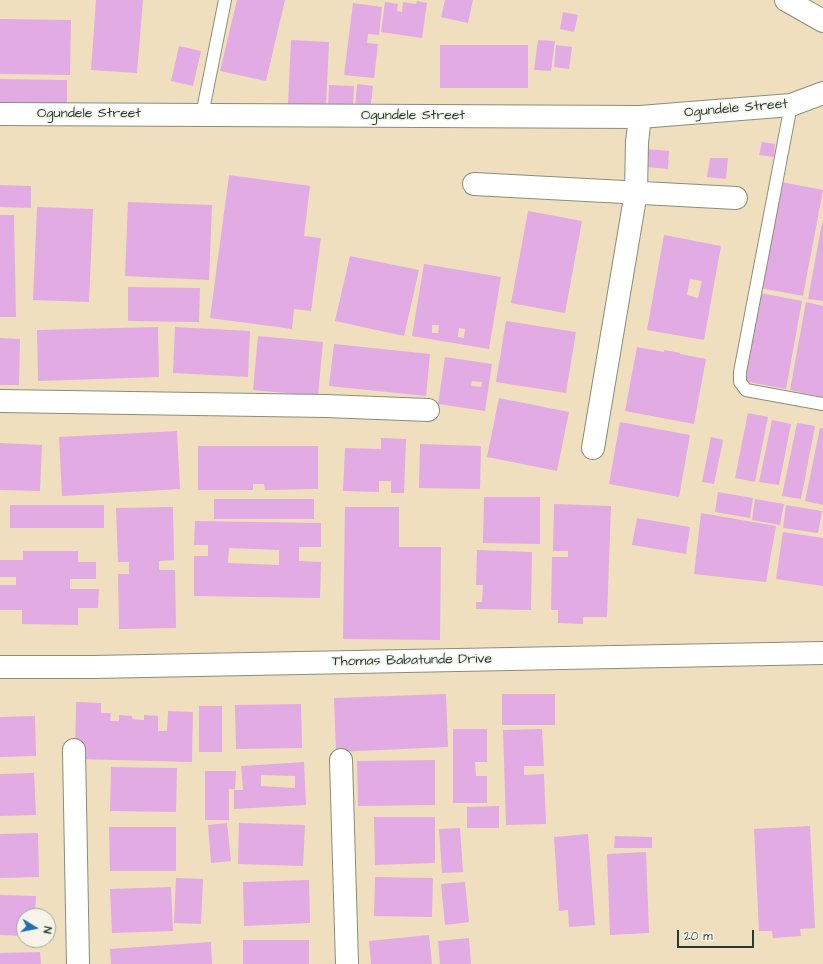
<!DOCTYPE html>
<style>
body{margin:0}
#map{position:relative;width:823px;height:964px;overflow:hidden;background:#f0dfbe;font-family:"Architects Daughter",sans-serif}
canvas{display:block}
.north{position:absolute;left:16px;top:908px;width:40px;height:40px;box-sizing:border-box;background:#f7f3e8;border:1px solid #a1aaa0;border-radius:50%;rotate:100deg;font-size:11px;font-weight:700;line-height:16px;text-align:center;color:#1f3d34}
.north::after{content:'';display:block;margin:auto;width:14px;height:18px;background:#1f6fb2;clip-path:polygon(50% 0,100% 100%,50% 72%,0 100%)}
.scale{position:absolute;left:677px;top:930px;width:77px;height:18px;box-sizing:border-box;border:2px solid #1f3d34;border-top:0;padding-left:5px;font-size:12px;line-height:14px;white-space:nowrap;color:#1f3d34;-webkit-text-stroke:3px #f7f3e8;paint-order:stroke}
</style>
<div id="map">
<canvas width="823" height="964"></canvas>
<div class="north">N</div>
<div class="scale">20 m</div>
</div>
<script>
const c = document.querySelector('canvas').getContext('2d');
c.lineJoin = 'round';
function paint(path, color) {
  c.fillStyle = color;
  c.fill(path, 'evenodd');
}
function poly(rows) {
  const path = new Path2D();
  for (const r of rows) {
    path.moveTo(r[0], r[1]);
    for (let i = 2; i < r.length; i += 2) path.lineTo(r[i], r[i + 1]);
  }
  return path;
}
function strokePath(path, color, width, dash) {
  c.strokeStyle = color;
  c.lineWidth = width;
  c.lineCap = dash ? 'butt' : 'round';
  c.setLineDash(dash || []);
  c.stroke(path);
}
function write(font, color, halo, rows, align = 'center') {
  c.font = font + ' "Architects Daughter",sans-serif';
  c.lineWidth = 3;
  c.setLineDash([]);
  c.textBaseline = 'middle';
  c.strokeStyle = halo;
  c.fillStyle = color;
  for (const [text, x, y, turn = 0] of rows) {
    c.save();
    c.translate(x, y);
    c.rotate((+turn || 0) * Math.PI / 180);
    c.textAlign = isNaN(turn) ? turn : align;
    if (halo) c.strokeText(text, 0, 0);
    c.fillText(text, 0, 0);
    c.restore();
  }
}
const building = poly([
 [96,0,143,0,137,73,91,70],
 [237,0,285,0,266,81,220,71],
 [445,0,473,0,468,23,441,17],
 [417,1,427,3,422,38,381,32,385,2,398,4,397,11,402,12,403,2,416,4],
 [353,3,382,7,379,35,368,34,367,43,378,44,374,78,344,75],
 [563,12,578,15,574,32,560,29],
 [0,19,71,20,70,75,0,74],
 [291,40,329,42,326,106,288,104],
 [538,40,555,41,551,71,534,70],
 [440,45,528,45,528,88,440,88],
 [556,45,572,47,569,69,554,67],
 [179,46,201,51,193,86,171,81],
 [0,79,67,80,67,106,0,105],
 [357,84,373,86,370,110,355,108],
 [329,85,354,86,353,108,328,107],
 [762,142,775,144,774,157,759,155],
 [648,149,669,151,668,169,646,167],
 [710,158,728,158,726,179,707,177],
 [229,175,310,186,304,236,321,238,311,311,294,309,292,329,210,318],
 [781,182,823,190,803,296,761,288],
 [0,185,31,186,31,208,0,207],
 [128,202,212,205,209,280,125,276],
 [37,207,93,209,89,302,33,300],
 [528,211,582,221,565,313,511,303],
 [0,215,14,215,16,317,0,317],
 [822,223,823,223,823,301,808,299],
 [664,235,721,246,704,340,647,330],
 [690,279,702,281,698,298,687,295],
 [350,256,419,270,404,336,335,321],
 [424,264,501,277,489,349,412,336],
 [432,325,439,325,438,333,432,333],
 [459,328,465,329,464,338,458,337],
 [128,287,200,288,199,322,128,321],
 [760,293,802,301,786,389,743,381],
 [806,302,823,306,823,397,790,390],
 [506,321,576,332,566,393,496,382],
 [158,327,159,377,38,381,37,330],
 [175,327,250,331,248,377,173,373],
 [258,336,323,342,318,396,253,390],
 [0,338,20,339,19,385,0,385],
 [334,344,430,354,426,396,329,386],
 [637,347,664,352,664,350,680,353,680,354,706,359,694,424,625,411],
 [445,357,492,364,485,411,438,404],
 [472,381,482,382,481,387,471,386],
 [499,398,569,412,557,471,487,457],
 [748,413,768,417,755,482,735,478],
 [772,420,791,424,779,485,759,482],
 [620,422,690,435,679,497,609,484],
 [797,423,815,426,801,499,782,496],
 [820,428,823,428,823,505,805,501],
 [177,431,180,489,62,496,59,437],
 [711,437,723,440,714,484,702,482],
 [381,438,406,439,404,493,391,493,391,481,379,481,379,492,343,491,345,448,381,449],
 [0,443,42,445,40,491,0,490],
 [420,444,481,446,480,489,419,488],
 [198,446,318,446,318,489,265,490,264,484,253,484,253,490,198,490],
 [718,492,753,498,750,518,715,512],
 [484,497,540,497,540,544,483,543],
 [214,499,314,499,314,519,214,519],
 [755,499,784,504,780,525,752,520],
 [554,504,611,506,607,617,583,617,583,624,558,623,558,610,551,610,552,557,568,557,568,551,553,551],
 [10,505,104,505,104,528,10,528],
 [786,505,822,511,818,533,783,528],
 [173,507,174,560,159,561,159,570,175,570,176,628,119,629,118,574,129,574,129,562,118,562,116,508],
 [345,507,399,507,399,547,441,547,440,640,343,639],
 [701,513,776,526,766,582,694,574],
 [637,518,690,527,686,554,632,545],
 [195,521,321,523,321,547,299,547,299,561,321,562,320,598,194,596,194,556,208,556,208,545,194,545],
 [229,548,279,550,279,565,228,563],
 [783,532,823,538,823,586,776,579],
 [477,550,532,552,531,610,476,609,476,602,482,602,483,585,476,585],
 [23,551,78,551,78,562,96,562,96,579,70,579,70,589,99,589,98,608,78,608,78,625,22,624,22,610,0,610,0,585,16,585,16,577,0,577,0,560,23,560],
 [446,694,448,747,336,752,334,698],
 [502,694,555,694,555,725,502,725],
 [76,702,101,703,101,713,111,713,110,721,119,721,119,715,132,716,132,719,144,720,144,715,158,716,158,731,167,731,168,711,193,712,192,762,75,759],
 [301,704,302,748,236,749,235,705],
 [199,706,222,706,222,752,199,752],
 [35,716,36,756,0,757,0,717],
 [453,729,487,729,487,762,475,762,476,776,487,776,487,803,453,803],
 [542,729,544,766,524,766,524,775,544,774,546,824,506,825,503,730],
 [435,760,435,805,358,806,357,761],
 [304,762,306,805,234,809,234,790,243,790,241,766],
 [261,775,295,776,295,788,261,786],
 [111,767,177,768,176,812,110,811],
 [205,771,236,771,235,789,229,789,229,820,205,820],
 [34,773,36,815,0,816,0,774],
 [499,806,499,828,467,828,467,807],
 [374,817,435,817,435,863,375,865],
 [227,823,231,861,211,863,208,825],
 [239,823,305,825,303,866,238,864],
 [810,826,815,928,800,929,801,936,773,938,772,931,759,931,754,829],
 [109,827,176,827,176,871,110,871],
 [460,828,463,872,442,873,439,829],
 [38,833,39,877,0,878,0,834],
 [588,834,595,925,569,927,568,910,559,911,554,837],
 [615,836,652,837,652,848,614,848],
 [646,852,649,933,610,935,607,854],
 [375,877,433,878,432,917,374,916],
 [176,878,203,879,201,924,174,923],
 [309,880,310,923,244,926,243,882],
 [465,882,469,922,445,925,441,884],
 [171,887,173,931,112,933,110,889],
 [0,895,36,896,35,916,24,916,24,936,0,935],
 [429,935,432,964,371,964,369,941],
 [469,938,471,964,440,964,438,941],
 [243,940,309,940,309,964,243,964],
 [211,942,212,964,111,964,110,949],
 [40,952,41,964,0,964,0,953]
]);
const service = poly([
 [791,105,740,372,740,382,746,390,823,404],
 [202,115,225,0]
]);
const minor = poly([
 [0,114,640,117,791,105,823,93],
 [474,184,736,198],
 [0,401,326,406,428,410],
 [593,448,636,192,637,142,640,117],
 [0,667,93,667,823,653],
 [74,750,78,964],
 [341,760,347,964]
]);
const primary = poly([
 [786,0,823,21]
]);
const streetNames = [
 ["Ogundele Street",736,109,-5],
 ["Ogundele Street",89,114],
 ["Ogundele Street",413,116],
 ["Thomas Babatunde Drive",412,661,-1]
];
paint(building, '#e2abe3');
strokePath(service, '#888e79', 14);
strokePath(minor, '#888e79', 24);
strokePath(primary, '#888e79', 24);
strokePath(service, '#fff', 12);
strokePath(minor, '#fff', 22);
strokePath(primary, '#fff', 22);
write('14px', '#1f3d34', '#f7f3e8', streetNames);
</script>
